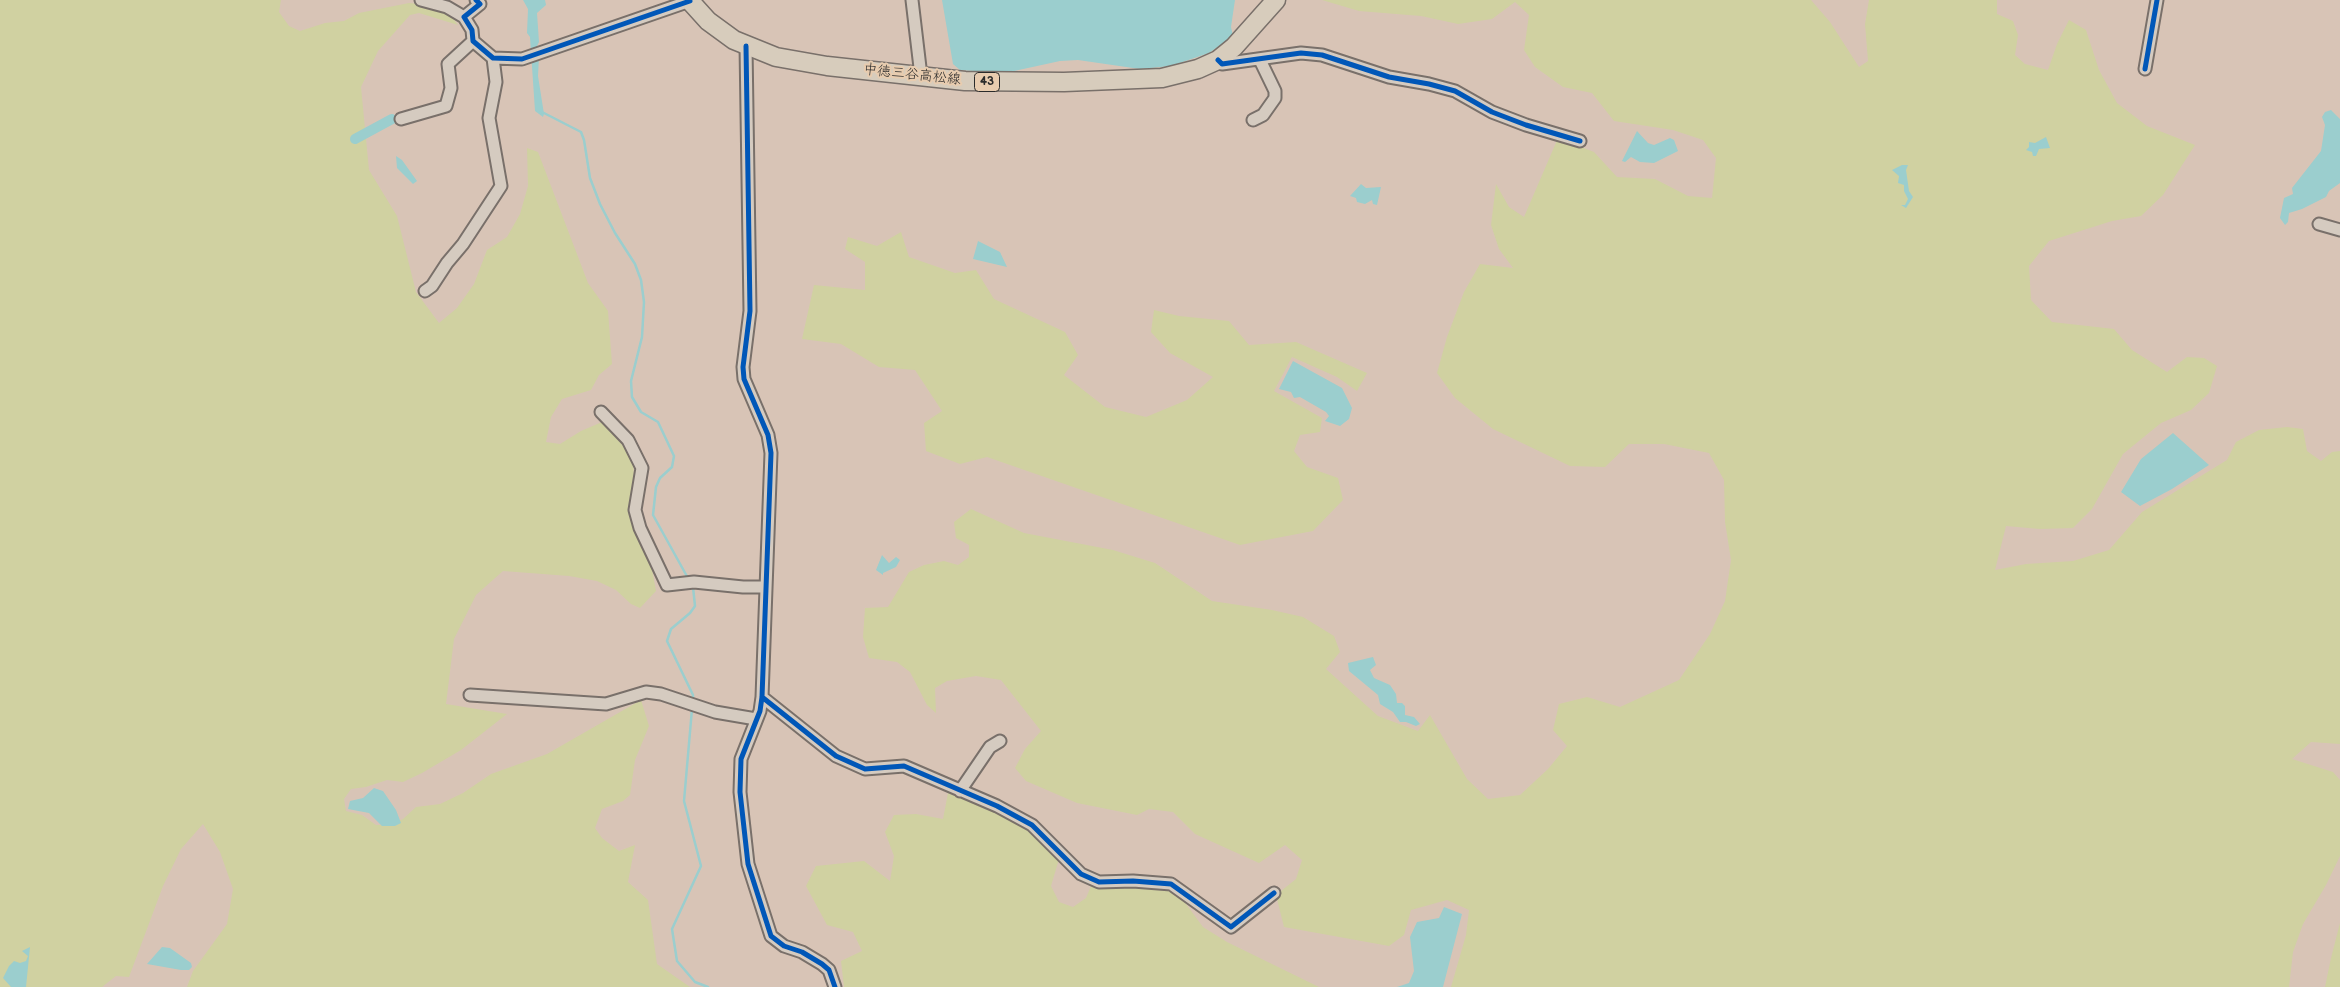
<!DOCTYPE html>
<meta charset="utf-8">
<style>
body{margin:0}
canvas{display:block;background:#d8c4b6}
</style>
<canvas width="2340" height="987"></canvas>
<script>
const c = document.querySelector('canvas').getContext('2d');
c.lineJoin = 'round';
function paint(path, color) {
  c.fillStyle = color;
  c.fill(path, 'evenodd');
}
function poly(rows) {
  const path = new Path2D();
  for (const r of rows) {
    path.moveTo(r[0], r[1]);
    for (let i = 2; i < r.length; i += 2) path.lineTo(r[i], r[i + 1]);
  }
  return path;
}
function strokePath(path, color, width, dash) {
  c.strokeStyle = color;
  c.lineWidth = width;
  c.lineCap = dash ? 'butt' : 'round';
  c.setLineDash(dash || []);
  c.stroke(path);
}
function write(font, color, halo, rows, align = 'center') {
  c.font = font + ' "Balsamiq Sans","Klee One",sans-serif';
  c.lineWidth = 4;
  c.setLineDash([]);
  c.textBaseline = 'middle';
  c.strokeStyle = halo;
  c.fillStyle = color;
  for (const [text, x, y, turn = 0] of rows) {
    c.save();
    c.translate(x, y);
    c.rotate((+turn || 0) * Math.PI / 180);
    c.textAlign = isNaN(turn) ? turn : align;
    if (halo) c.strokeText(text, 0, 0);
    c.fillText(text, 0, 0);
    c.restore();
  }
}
const green = poly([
 [0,0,281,0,279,12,289,26,300,31,325,23,344,21,359,13,409,3,428,5,448,12,458,25,419,13,410,15,378,51,361,87,369,170,397,216,416,292,439,323,457,308,474,284,487,250,507,237,520,214,528,186,527,148,538,152,588,283,608,311,612,364,599,375,591,390,562,399,551,417,546,442,560,444,581,431,602,422,633,457,635,501,648,547,656,591,640,608,631,604,616,590,597,581,569,576,503,571,476,595,454,639,446,704,507,714,461,750,422,773,403,782,387,780,366,787,351,789,344,799,346,811,362,815,376,825,389,825,403,819,416,807,440,804,463,793,491,774,547,754,641,700,649,726,635,760,630,795,623,801,602,809,595,828,602,838,619,851,635,845,628,882,648,900,657,964,690,987,187,987,193,971,227,924,233,889,220,852,203,824,181,849,163,886,129,977,116,976,102,987,0,987],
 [1322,0,1811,0,1830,22,1859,67,1868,61,1865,24,1869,0,1997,0,1997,14,2013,21,2018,35,2015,55,2025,64,2048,70,2057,44,2069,20,2086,30,2099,70,2117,103,2147,126,2195,145,2163,195,2141,216,2112,221,2049,241,2029,266,2031,300,2052,322,2114,329,2132,350,2167,372,2187,357,2204,358,2217,366,2209,393,2191,410,2161,423,2123,454,2092,509,2073,528,2040,529,2006,526,1995,570,2026,564,2073,561,2109,550,2142,512,2227,460,2236,442,2259,430,2287,427,2303,429,2307,451,2321,461,2332,452,2340,451,2340,744,2311,742,2292,759,2333,772,2340,780,2340,856,2326,885,2303,924,2293,952,2289,987,1451,987,1466,935,1469,910,1447,900,1411,910,1404,935,1389,946,1284,927,1276,895,1296,879,1302,860,1285,845,1259,863,1195,834,1173,812,1149,809,1137,815,1077,803,1026,781,1015,768,1025,749,1041,731,1001,680,976,676,947,681,935,688,936,713,927,705,910,672,897,662,869,658,863,637,865,608,888,607,909,572,924,565,944,561,958,565,969,557,969,545,956,538,954,522,971,509,1024,533,1113,550,1155,563,1212,601,1272,610,1303,617,1334,636,1340,652,1326,669,1378,716,1418,731,1430,715,1467,779,1488,799,1520,795,1548,769,1567,746,1553,730,1559,704,1587,697,1620,707,1679,680,1710,634,1725,601,1731,560,1725,522,1724,480,1709,453,1664,444,1629,444,1605,467,1570,466,1493,429,1455,398,1437,373,1447,337,1464,292,1480,264,1513,268,1499,249,1491,225,1496,184,1509,207,1524,217,1558,138,1594,152,1617,177,1655,179,1688,196,1712,198,1716,158,1703,140,1673,130,1614,121,1592,93,1563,87,1535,67,1524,50,1529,15,1515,2,1492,19,1458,24,1421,16,1359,11],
 [901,232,909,257,955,273,976,270,994,299,1065,332,1078,355,1064,375,1105,407,1146,417,1187,400,1213,377,1170,353,1151,332,1154,310,1179,316,1229,321,1249,345,1296,342,1367,373,1357,391,1337,377,1292,357,1274,391,1322,418,1320,432,1300,435,1294,451,1307,467,1338,478,1343,500,1313,531,1240,545,987,457,960,464,926,451,924,423,942,411,915,370,879,367,841,344,802,339,814,285,865,290,865,262,845,249,848,237,877,246],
 [948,793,994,809,1027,830,1059,859,1051,886,1059,902,1073,907,1086,898,1091,886,1175,889,1203,927,1227,942,1319,987,844,987,841,961,862,951,853,932,827,925,806,886,816,866,864,861,890,881,894,856,885,832,894,815,916,814,943,819],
 [2340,923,2340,987,2325,987,2331,958]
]);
const water = poly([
 [523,0,545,0,546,5,537,13,539,42,536,48,539,57,538,76,544,114,543,117,535,111,530,37,527,33,528,9],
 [942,0,1235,0,1231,27,1233,36,1209,53,1171,66,1140,69,1078,60,1060,61,1005,73,960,70,953,64],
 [2331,110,2340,119,2340,183,2329,191,2326,197,2302,209,2289,213,2288,222,2285,225,2280,218,2284,198,2293,194,2292,188,2321,151,2325,125,2322,117,2325,112],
 [1637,131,1648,143,1654,145,1670,138,1674,140,1678,151,1654,163,1640,162,1631,157,1625,162,1622,161],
 [2046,137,2050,148,2039,149,2036,156,2033,156,2032,152,2026,150,2029,147,2029,142,2035,143],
 [396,156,402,160,417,181,413,184,397,168],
 [1902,165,1908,165,1906,170,1909,191,1913,197,1906,208,1901,205,1905,205,1908,199,1904,191,1904,185,1898,183,1899,176,1892,170],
 [1361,184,1366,188,1381,187,1377,205,1373,204,1372,200,1365,204,1357,202,1356,198,1350,196],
 [978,241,1000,252,1007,267,973,259],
 [1293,361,1342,388,1352,408,1349,419,1340,426,1325,421,1329,416,1326,412,1300,397,1294,398,1291,392,1279,389],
 [2173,433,2209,465,2172,489,2140,506,2121,492,2141,459],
 [882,555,889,563,896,557,900,560,896,567,883,573,883,575,876,570],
 [1373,657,1376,665,1370,670,1374,678,1390,685,1396,694,1397,703,1402,703,1405,706,1405,715,1414,717,1420,724,1416,726,1406,722,1400,722,1393,712,1380,704,1378,695,1349,671,1348,663],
 [374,788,383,791,396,810,401,823,395,826,382,826,369,813,348,809,350,801,363,798],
 [1444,907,1462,914,1443,987,1397,987,1409,983,1414,971,1410,937,1417,922,1439,918],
 [30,947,26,987,11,987,3,978,9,966,14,961,20,963,26,961,28,956,22,951],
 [162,947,170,948,191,963,192,967,189,970,181,970,147,964]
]);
const stream = poly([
 [542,112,581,132,584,140,590,178,600,204,615,233,635,264,641,280,644,302,642,337,631,381,632,397,641,412,658,422,674,456,672,467,660,478,656,487,653,515,689,580],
 [693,701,693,695,667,641,671,629,690,613,695,606,693,587],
 [692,709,684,801,701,866,672,929,677,961,695,982,708,987]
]);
const canal = poly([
 [355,139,392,119]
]);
const street = poly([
 [421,0,447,7,464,17],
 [476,0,480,4,464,17,472,30,473,41,493,58,522,59,690,1],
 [912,0,921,76],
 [746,46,750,311,743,367,744,379,768,435,771,453,762,697,760,711,741,759,740,792,748,864,771,936,784,946,802,952,822,964,829,970,835,987],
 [1218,60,1222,64,1301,53,1322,55,1389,77,1429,84,1455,91,1492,112,1526,125,1580,141],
 [2145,69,2157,0],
 [401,119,446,106,451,88,448,64,473,41],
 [1253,120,1263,115,1275,98,1275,91,1260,60],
 [2319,224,2340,230],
 [425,291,432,286,447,263,463,244,501,186,489,118,496,82,493,58],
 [601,412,628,440,642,468,635,510,640,528,667,585,694,582,743,587,766,587],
 [470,695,606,704,646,692,661,694,715,712,756,719],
 [762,697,836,756,865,769,904,766,997,806,1032,825,1081,874,1099,882,1133,881,1171,884,1231,927,1274,893],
 [960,791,990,747,1000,741]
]);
const primary = poly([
 [689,0,708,21,734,40,776,57,827,66,965,81,1064,82,1162,78,1198,69,1218,60,1234,47,1276,0]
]);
const cycleway = poly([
 [476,0,480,4,464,17,472,30,473,41,493,58,522,59,690,1],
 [746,46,750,311,743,367,744,379,768,435,771,453,762,697,760,711,741,759,740,792,748,864,771,936,784,946,802,952,822,964,829,970,835,987],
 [1218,60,1222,64,1301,53,1322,55,1389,77,1429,84,1455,91,1492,112,1526,125,1580,141],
 [2145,69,2157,0],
 [762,697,836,756,865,769,904,766,997,806,1032,825,1081,874,1099,882,1133,881,1171,884,1231,927,1274,893]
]);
const shields = [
 [987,82,25]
];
const shieldNames = [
 ["43",987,82]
];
const streetNames = [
 ["中徳三谷高松線",912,75,6]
];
paint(green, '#d0d1a1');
paint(water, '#9bcece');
strokePath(stream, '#9bcece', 2.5);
strokePath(canal, '#9bcece', 10);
strokePath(street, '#79706a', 15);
strokePath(primary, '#79706a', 21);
strokePath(street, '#d5cbc0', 11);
strokePath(primary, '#d7ccbc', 18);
strokePath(cycleway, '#0057b8', 5);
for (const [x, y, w] of shields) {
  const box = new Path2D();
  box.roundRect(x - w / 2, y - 9.5, w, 19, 4);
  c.fillStyle = '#e8ccaf';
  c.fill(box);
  strokePath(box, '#2b2b2b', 1);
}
write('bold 12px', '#2b2b2b', null, shieldNames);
write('14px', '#2b2b2b', '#e8ccaf', streetNames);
</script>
